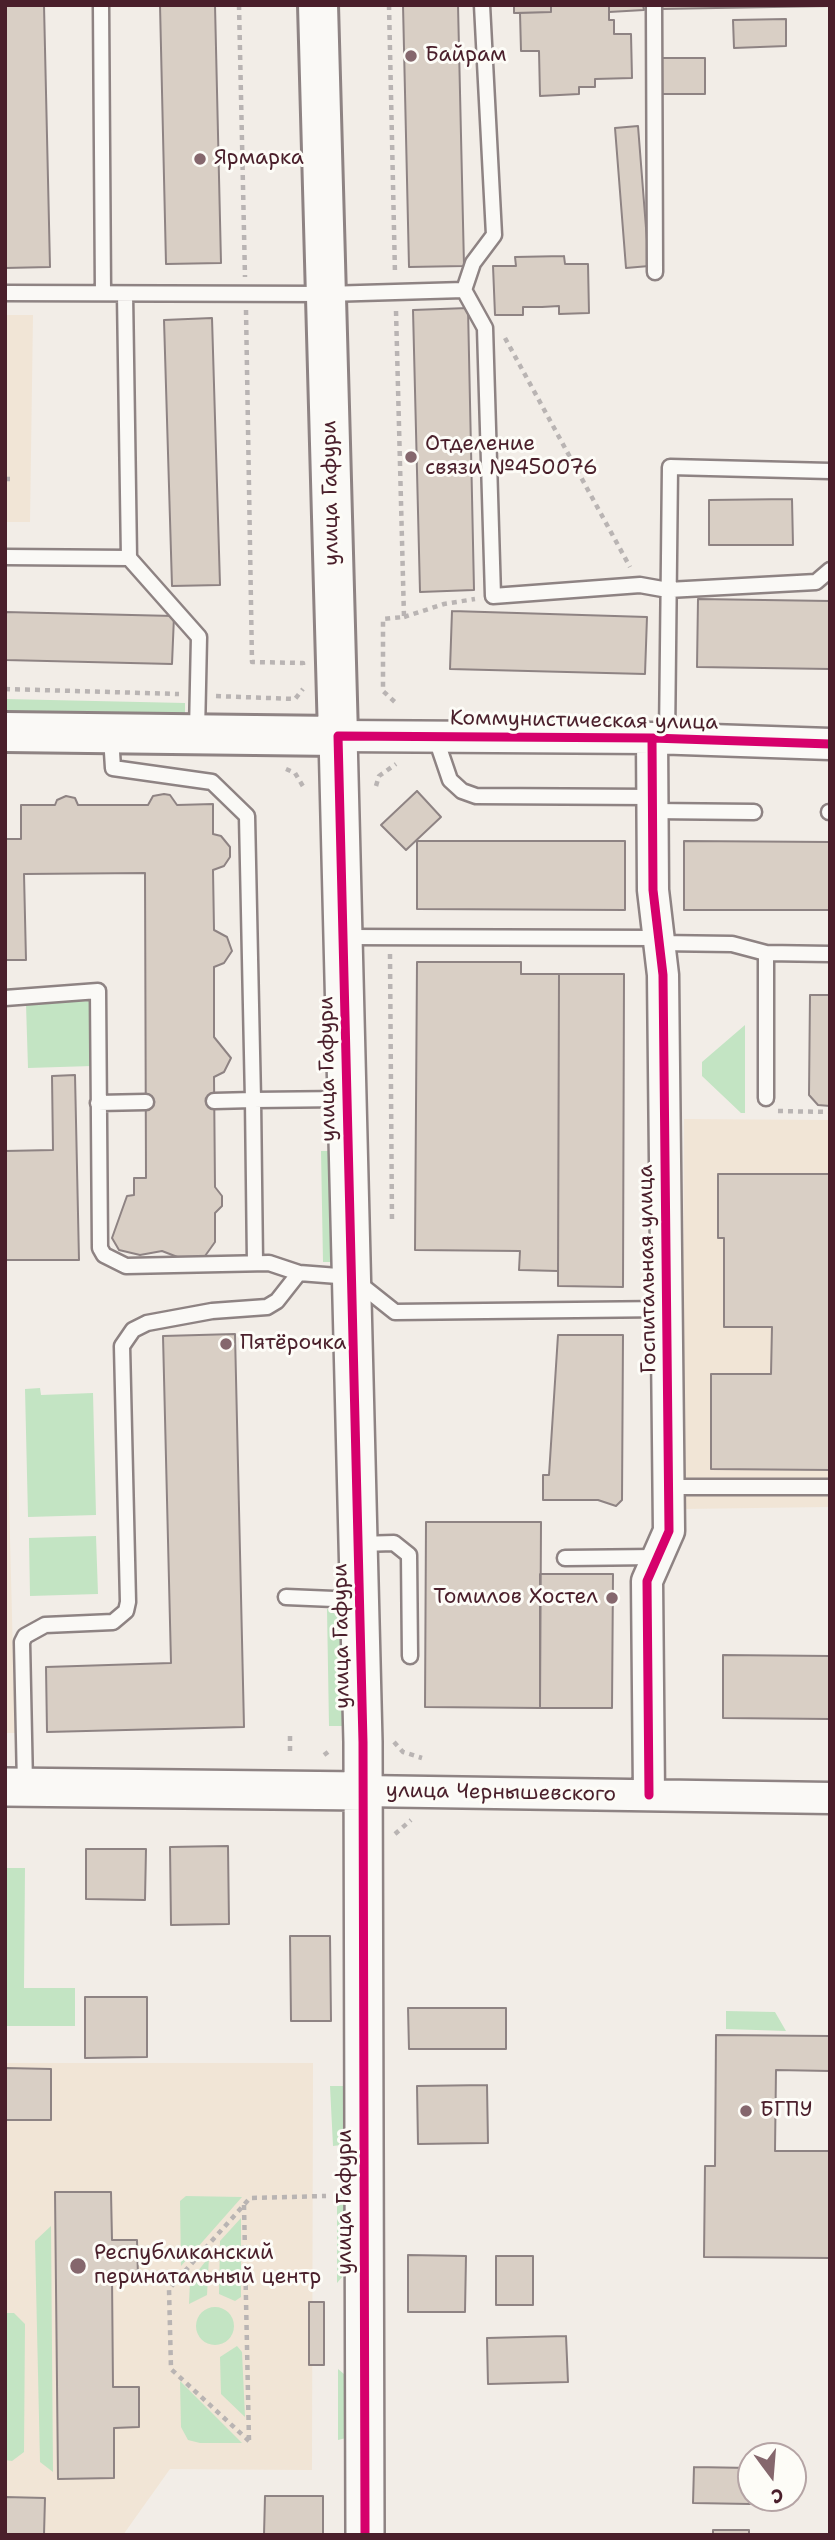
<!DOCTYPE html>
<meta charset="utf-8">
<style>
body{margin:0}
#map{position:relative;width:835px;height:2540px;overflow:hidden;background:#f2ede7;font-family:"Shantell Sans",sans-serif}
canvas{display:block}
.frame{position:absolute;inset:0;border:7px solid #4a1f2b;pointer-events:none}
.north{position:absolute;left:737px;top:2442px;width:70px;height:70px;box-sizing:border-box;background:#fdfcf7;border:2px solid #b5a4a5;border-radius:50%;rotate:164deg;font-size:19px;font-weight:700;line-height:28px;text-align:center;color:#4a1f2b}
.north::after{content:'';display:block;margin:auto;width:24px;height:32px;background:#85676d;clip-path:polygon(50% 0,100% 100%,50% 72%,0 100%)}
</style>
<div id="map">
<canvas width="835" height="2540"></canvas>
<div class="frame"></div>
<div class="north">С</div>
</div>
<script>
const c = document.querySelector('canvas').getContext('2d');
c.lineJoin = 'round';
function paint(path, color) {
  c.fillStyle = color;
  c.fill(path, 'evenodd');
}
function poly(rows) {
  const path = new Path2D();
  for (const r of rows) {
    if (r.length === 3) {
      path.moveTo(r[0] + r[2], r[1]);
      path.arc(r[0], r[1], r[2], 0, 2 * Math.PI);
      continue;
    }
    path.moveTo(r[0], r[1]);
    for (let i = 2; i < r.length; i += 2) path.lineTo(r[i], r[i + 1]);
  }
  return path;
}
function strokePath(path, color, width, dash) {
  c.strokeStyle = color;
  c.lineWidth = width;
  c.lineCap = dash ? 'butt' : 'round';
  c.setLineDash(dash || []);
  c.stroke(path);
}
function write(font, color, halo, rows, align = 'center') {
  c.font = font + ' "Shantell Sans",sans-serif';
  c.lineWidth = 6;
  c.setLineDash([]);
  c.textBaseline = 'middle';
  c.strokeStyle = halo;
  c.fillStyle = color;
  for (const [text, x, y, turn = 0] of rows) {
    c.save();
    c.translate(x, y);
    c.rotate((+turn || 0) * Math.PI / 180);
    c.textAlign = isNaN(turn) ? turn : align;
    if (halo) c.strokeText(text, 0, 0);
    c.fillText(text, 0, 0);
    c.restore();
  }
}
const built = poly([
 [5,315,33,315,30,522,5,522],
 [684,1119,830,1120,830,1507,682,1509],
 [5,1421,7,1421,15,1733,5,1733],
 [5,2063,313,2063,312,2470,170,2469,123,2535,5,2535]
]);
const green = poly([
 [5,699,185,703,185,719,5,715],
 [90,1001,92,1066,28,1068,26,1004],
 [745,1025,745,1113,741,1113,702,1076,702,1062],
 [321,1151,335,1151,337,1262,323,1262],
 [40,1388,41,1395,93,1393,96,1515,28,1517,25,1389],
 [96,1536,98,1594,30,1596,29,1538],
 [327,1609,343,1609,345,1726,329,1726],
 [5,1868,25,1868,24,1988,75,1988,75,2026,5,2026],
 [726,2011,775,2012,786,2031,726,2029],
 [330,2086,343,2086,345,2141,341,2145,333,2146],
 [337,2188,349,2199,349,2269,337,2283],
 [186,2196,242,2197,181,2266,180,2201],
 [241,2218,241,2297,235,2301,219,2294,220,2241],
 [51,2226,53,2472,40,2462,35,2241],
 [209,2257,207,2295,189,2304,190,2281],
 [215,2326,19],
 [5,2313,14,2313,25,2324,24,2452,12,2461,5,2460],
 [237,2346,242,2352,245,2417,221,2394,220,2357],
 [338,2369,350,2379,350,2437,338,2440],
 [180,2381,242,2443,200,2443,188,2440,181,2427]
]);
const building = poly([
 [5,5,44,5,50,267,5,268,5,5],
 [160,5,215,5,221,263,166,264,160,5],
 [403,5,458,5,464,266,409,267,403,5],
 [514,5,551,5,551,12,514,13,514,5],
 [551,5,609,5,609,20,614,20,614,34,631,34,632,78,595,79,595,87,579,87,579,94,540,96,539,51,521,51,520,13,551,12,551,5],
 [609,5,643,5,644,10,609,12,609,5],
 [660,5,830,5,830,6,660,9,660,5],
 [786,19,786,46,734,48,733,20,786,19],
 [661,58,705,58,705,94,662,94,661,58],
 [638,126,649,266,626,268,615,128,638,126],
 [564,256,565,264,588,264,589,313,559,314,559,306,542,307,523,307,523,315,495,315,493,266,516,266,515,257,564,256],
 [468,308,474,590,420,592,413,310,468,308],
 [212,318,220,585,172,586,164,320,212,318],
 [792,499,793,545,709,545,709,500,792,499],
 [698,599,830,601,830,669,697,667,698,599],
 [452,611,647,617,645,674,450,669,452,611],
 [5,612,174,616,172,664,5,660,5,612],
 [417,791,441,817,406,850,381,825,417,791],
 [164,794,170,795,177,805,213,804,213,834,221,836,230,847,230,857,224,866,213,870,214,930,227,937,232,951,224,963,214,967,214,1037,231,1058,224,1072,214,1077,215,1187,222,1196,222,1206,215,1213,215,1242,205,1256,193,1263,162,1251,140,1255,119,1250,112,1238,127,1196,134,1195,134,1178,146,1178,145,873,24,874,26,960,5,960,5,839,21,839,21,805,55,805,57,800,66,796,75,798,78,805,148,805,153,796,164,794],
 [417,841,625,841,625,910,417,909,417,841],
 [684,841,830,842,830,910,684,910,684,841],
 [417,962,521,962,521,974,559,974,558,1271,519,1270,520,1251,415,1250,417,962],
 [559,974,624,974,623,1287,558,1286,559,974],
 [810,995,830,995,830,1106,818,1105,809,1095,810,995],
 [75,1075,79,1260,5,1260,5,1151,53,1150,52,1076,75,1075],
 [718,1174,830,1174,830,1470,711,1469,711,1374,771,1374,772,1327,724,1327,724,1238,718,1238,718,1174],
 [235,1334,244,1727,47,1732,46,1667,171,1663,163,1336,235,1334],
 [558,1335,623,1335,622,1500,616,1506,598,1500,543,1500,543,1475,549,1475,558,1335],
 [426,1522,541,1522,540,1708,425,1707,426,1522],
 [540,1574,613,1574,612,1708,540,1708,540,1574],
 [723,1655,830,1656,830,1719,723,1718,723,1655],
 [228,1846,229,1924,171,1925,170,1847,228,1846],
 [86,1849,146,1849,145,1900,86,1899,86,1849],
 [290,1936,330,1936,331,2021,291,2021,290,1936],
 [85,1997,147,1997,147,2057,85,2058,85,1997],
 [408,2008,506,2008,506,2049,409,2049,408,2008],
 [716,2035,830,2036,830,2071,776,2070,775,2151,830,2151,830,2258,704,2257,705,2166,715,2166,716,2035],
 [5,2068,51,2069,51,2120,5,2120,5,2068],
 [487,2085,488,2143,418,2144,417,2086,487,2085],
 [55,2192,111,2192,112,2240,137,2240,138,2277,112,2277,113,2387,139,2387,139,2427,114,2428,114,2478,58,2479,55,2192],
 [408,2255,466,2256,465,2312,408,2312,408,2255],
 [496,2256,533,2256,533,2305,496,2305,496,2256],
 [309,2302,324,2302,324,2365,309,2365,309,2302],
 [566,2336,568,2382,488,2384,487,2338,566,2336],
 [694,2467,751,2468,750,2504,693,2503,694,2467],
 [265,2496,323,2496,323,2535,264,2535,265,2496],
 [5,2497,45,2498,44,2535,5,2535,5,2497],
 [713,2530,749,2530,749,2535,713,2535,713,2530]
]);
const path = poly([
 [239,5,245,277],
 [389,5,395,274],
 [246,310,252,662,303,663,303,666],
 [396,311,404,617,383,619,383,691,397,704],
 [505,338,630,567],
 [5,479,10,479],
 [404,617,444,604,475,599],
 [5,689,179,694],
 [216,696,295,699,303,689],
 [286,769,295,773,304,788],
 [376,786,379,776,396,764],
 [390,954,392,1223],
 [778,1111,830,1112],
 [290,1736,290,1755],
 [394,1742,403,1752,422,1758],
 [324,1755,332,1749],
 [395,1834,411,1820],
 [244,2205,249,2441],
 [249,2441,171,2369,169,2289,250,2198,326,2196]
]);
const service = poly([
 [101,5,103,293],
 [654,5,655,272],
 [464,290,473,263,494,235,482,5],
 [5,293,326,294,464,290,485,328,493,596,640,585,668,590,816,582,830,570],
 [125,294,129,558,199,637,197,732],
 [5,557,129,558],
 [111,736,113,768,212,782,247,816,253,1100,345,1099],
 [435,736,450,780,462,791,476,796,652,797],
 [667,739,670,467,830,471],
 [652,811,754,812],
 [829,812,830,812],
 [344,937,658,938],
 [659,943,732,944,766,953],
 [5,998,98,991,100,1248,104,1255,126,1266,269,1263,299,1273],
 [766,1098,766,953,830,954],
 [214,1101,253,1100,255,1263],
 [98,1103,146,1102],
 [668,1487,830,1487],
 [359,1544,394,1543,409,1555,410,1656],
 [565,1558,656,1557],
 [286,1597,358,1600],
 [25,1785,22,1642,25,1636,45,1625,113,1622,126,1611,128,1602,122,1346,133,1330,147,1323,212,1311,267,1307,277,1301,299,1273,351,1277,395,1312,666,1309]
]);
const minor = poly([
 [338,736,652,738,830,744],
 [362,1791,830,1798],
 [649,1795,647,1581,669,1531,663,975,653,890,652,738]
]);
const tertiary = poly([
 [338,736,363,1742,365,2535],
 [5,1787,362,1791]
]);
const secondary = poly([
 [5,732,338,736,318,5]
]);
const cycleway = poly([
 [649,1795,647,1581,669,1531,663,975,653,890,652,738],
 [365,2535,363,1742,338,736,652,738,830,744]
]);
const markers = [
 [411,56,7,"#85676d"],
 [200,159,7,"#85676d"],
 [411,457,7,"#85676d"],
 [226,1344,7,"#85676d"],
 [612,1598,7,"#85676d"],
 [746,2111,7,"#85676d"],
 [78,2266,9,"#85676d"]
];
const poiNames = [
 ["Байрам",425,56],
 ["Ярмарка",214,159],
 ["Отделение",425,445],
 ["связи №450076",425,469],
 ["Пятёрочка",240,1344],
 ["Томилов Хостел",598,1598,"right"],
 ["БГПУ",760,2111],
 ["Республиканский",94,2254],
 ["перинатальный центр",94,2278]
];
const streetNames = [
 ["улица Гафури",331,493,-91],
 ["Коммунистическая улица",584,721,1],
 ["улица Гафури",328,1069,-91],
 ["Госпитальная улица",648,1269,-91],
 ["улица Гафури",342,1636,-91],
 ["улица Чернышевского",501,1793,1],
 ["улица Гафури",346,2202,-90]
];
paint(built, '#f1e5d6');
paint(green, '#c3e4c3');
paint(building, '#d9cfc5');
strokePath(building, '#8e8383', 2);
strokePath(service, '#8e8383', 19);
strokePath(minor, '#8e8383', 35);
strokePath(tertiary, '#8e8383', 42);
strokePath(secondary, '#8e8383', 44);
strokePath(path, '#b9b4b3', 4.5, [5, 5]);
strokePath(service, '#faf9f6', 14);
strokePath(minor, '#faf9f6', 30);
strokePath(tertiary, '#faf9f6', 37);
strokePath(secondary, '#faf9f6', 38);
strokePath(cycleway, '#d6006c', 9);
for (const [x, y, r, color] of markers) {
  const dot = new Path2D();
  dot.arc(x, y, r, 0, 2 * Math.PI);
  c.fillStyle = color;
  c.fill(dot);
  strokePath(dot, '#fdfcf7', 2.5);
}
write('21px', '#4a1f2b', '#fdfcf7', poiNames, 'left');
write('21px', '#4a1f2b', '#fdfcf7', streetNames);
</script>
